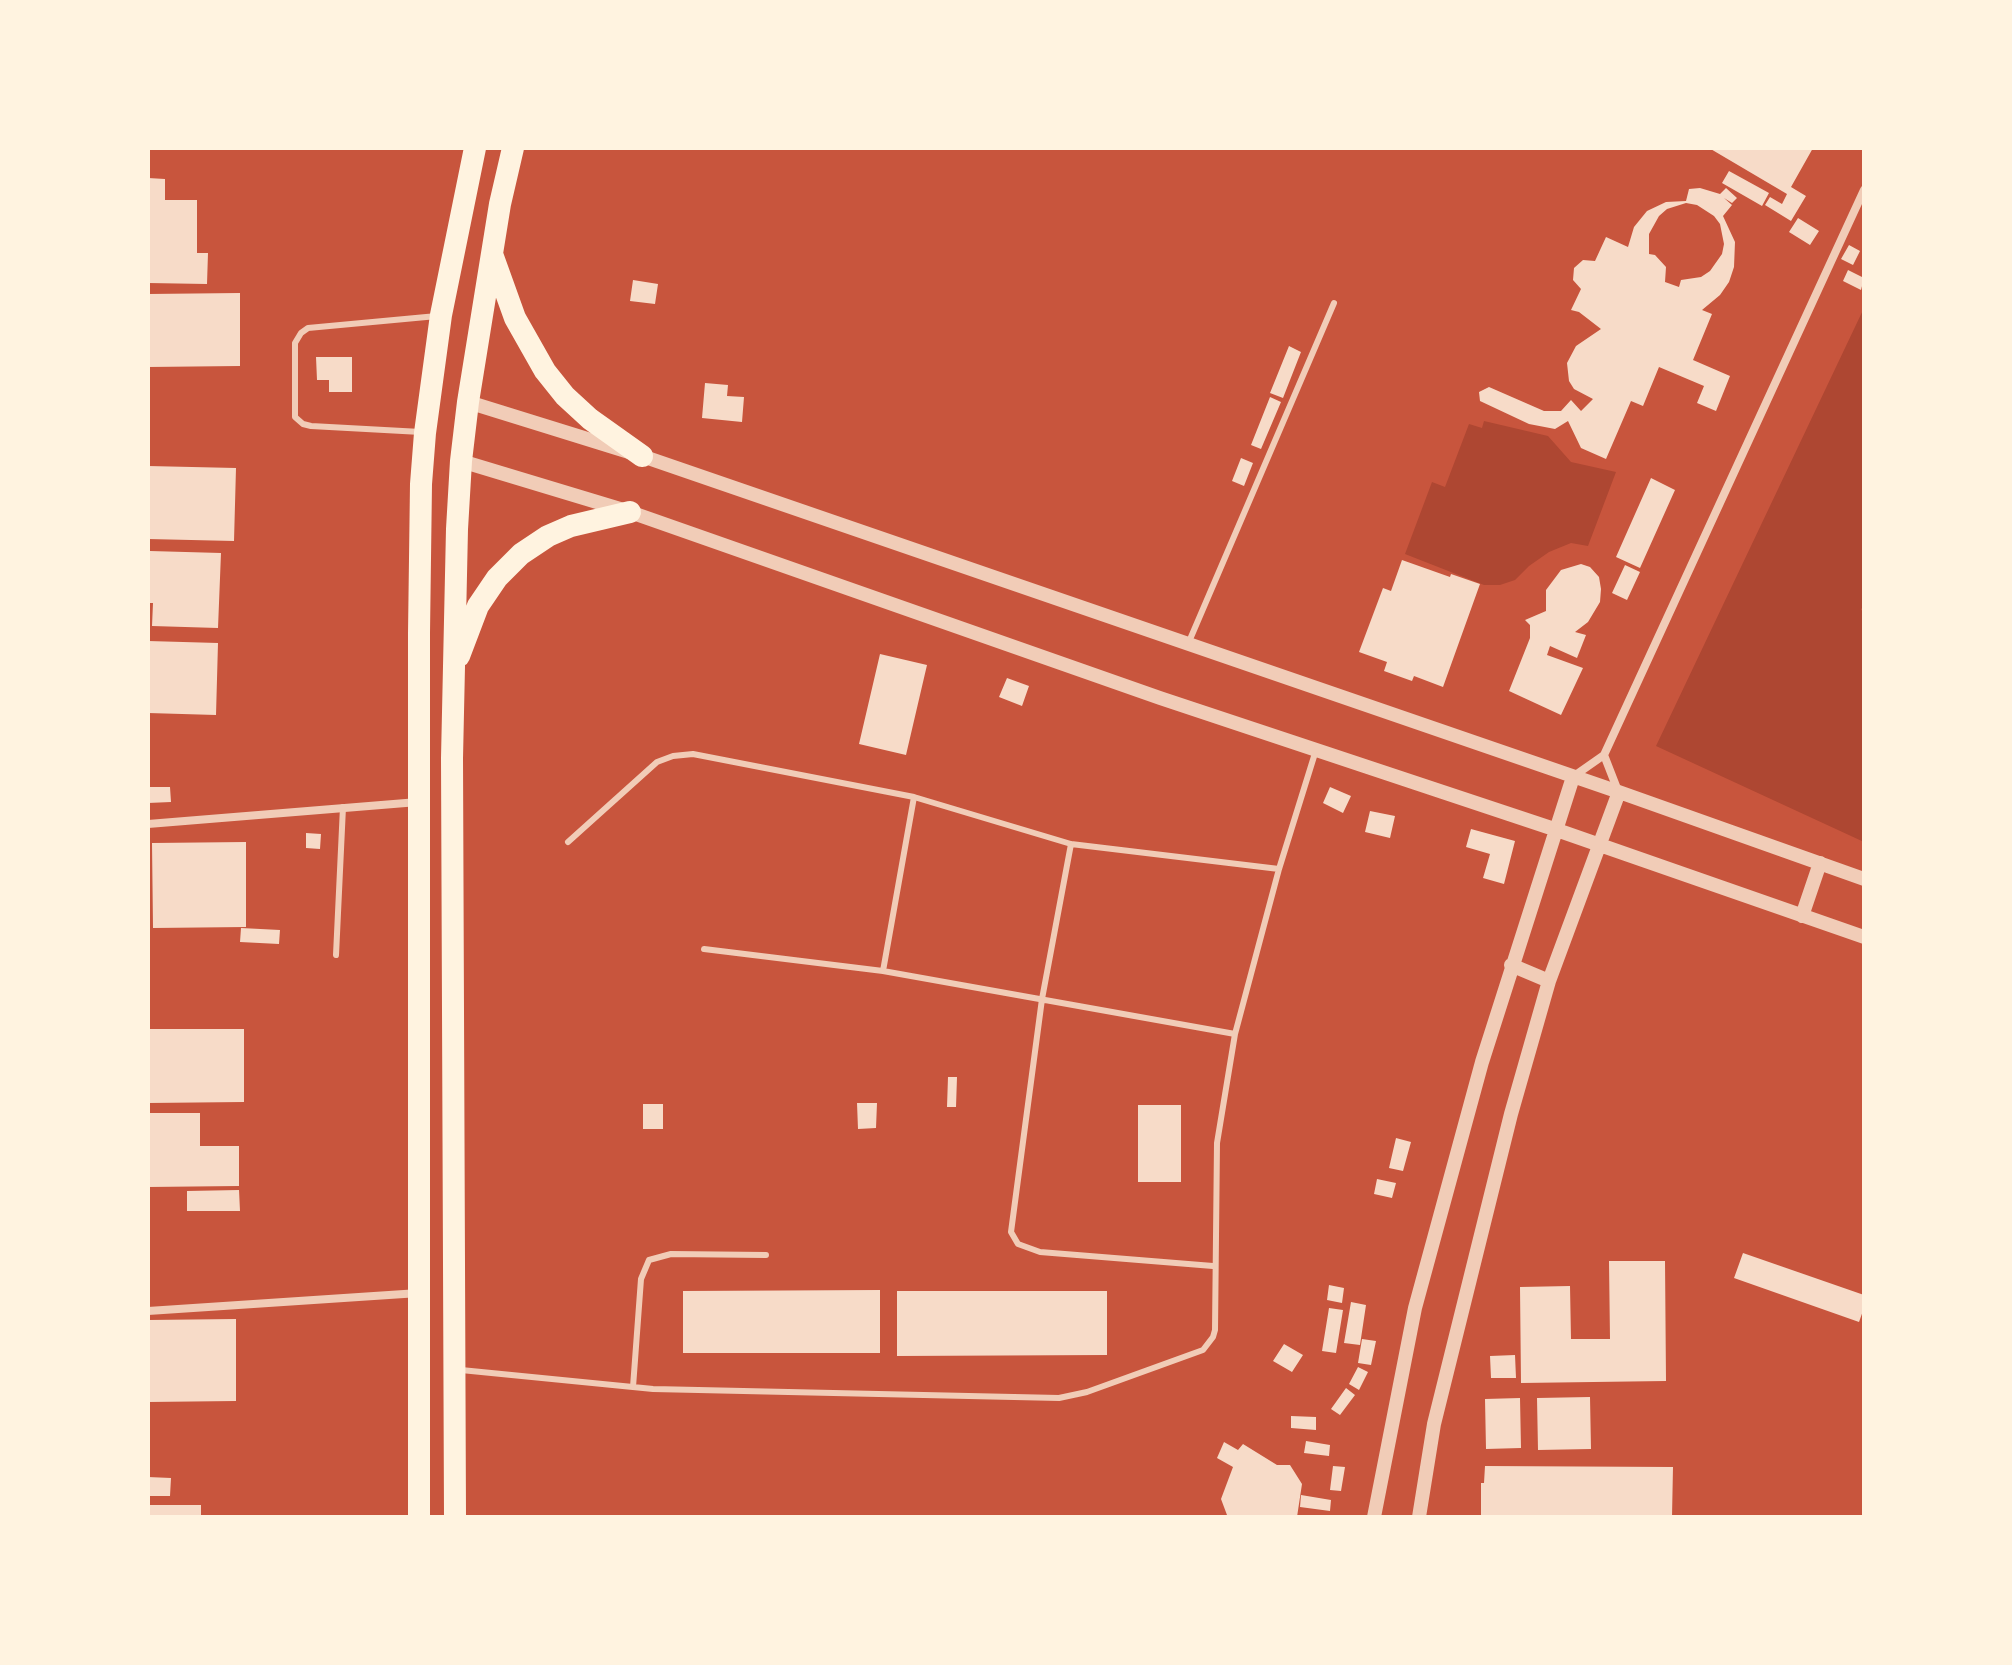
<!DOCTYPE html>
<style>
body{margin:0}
#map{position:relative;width:2012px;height:1665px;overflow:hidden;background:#c8553d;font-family:"Open Sans",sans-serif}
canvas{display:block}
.frame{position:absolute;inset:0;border:150px solid #fff3e0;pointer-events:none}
</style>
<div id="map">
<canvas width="2012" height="1665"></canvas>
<div class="frame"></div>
</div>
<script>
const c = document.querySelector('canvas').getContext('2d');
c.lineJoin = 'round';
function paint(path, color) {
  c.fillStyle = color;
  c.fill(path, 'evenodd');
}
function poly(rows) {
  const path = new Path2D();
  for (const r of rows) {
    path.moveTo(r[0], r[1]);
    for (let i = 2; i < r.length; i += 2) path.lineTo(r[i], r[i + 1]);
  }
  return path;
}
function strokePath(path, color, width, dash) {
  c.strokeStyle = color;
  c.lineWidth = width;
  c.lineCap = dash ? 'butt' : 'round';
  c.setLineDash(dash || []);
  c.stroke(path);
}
const green = poly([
 [1864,308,1864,603,1861,610,1864,611,1864,842,1656,746],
 [1484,421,1548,436,1571,462,1616,472,1588,546,1571,543,1549,552,1529,566,1515,580,1500,585,1484,585,1405,554,1432,482,1445,487,1469,424,1482,428]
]);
const building = poly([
 [1709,148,1813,148,1791,187,1806,196,1791,221,1765,205,1770,197,1782,204,1787,194],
 [1729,171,1769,193,1762,206,1722,183],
 [148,178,165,179,165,200,197,200,197,253,208,253,207,284,148,283],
 [1700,188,1720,194,1726,188,1737,198,1732,203,1724,198,1732,205,1723,216,1735,242,1734,267,1729,282,1720,295,1702,310,1712,314,1693,360,1730,376,1716,411,1697,403,1704,386,1659,367,1643,406,1631,401,1606,459,1581,448,1568,421,1555,429,1529,424,1480,401,1479,392,1489,387,1544,411,1561,411,1571,400,1581,411,1593,399,1574,389,1569,381,1567,363,1576,346,1601,329,1579,312,1571,310,1581,289,1573,280,1574,268,1583,260,1595,261,1606,237,1628,247,1634,227,1647,211,1666,202,1686,201,1689,189],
 [1686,203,1697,205,1714,216,1720,224,1724,244,1722,254,1710,271,1701,277,1681,280,1679,287,1665,282,1666,267,1655,255,1649,254,1649,234,1659,216,1667,209],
 [1798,218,1819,231,1810,245,1789,232],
 [1849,245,1860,251,1853,265,1841,259],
 [1848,270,1864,278,1861,290,1843,281],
 [633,280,658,284,655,304,630,301],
 [240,293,240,366,148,367,148,294],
 [1289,346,1301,352,1283,398,1270,393],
 [316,357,352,357,352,392,329,392,329,380,317,380],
 [705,383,728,385,727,396,744,397,742,422,702,418],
 [1270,397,1281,402,1261,449,1251,445],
 [1241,458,1253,463,1244,486,1232,481],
 [148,466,236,468,234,541,148,539],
 [1651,478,1675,490,1640,568,1616,557],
 [150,551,221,553,218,628,152,626,153,603,148,603],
 [1402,560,1450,577,1451,574,1480,584,1443,687,1414,676,1412,681,1384,671,1387,662,1359,652,1383,588,1391,591],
 [1581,564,1590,567,1599,577,1601,589,1600,602,1588,622,1575,632,1586,635,1577,658,1550,646,1547,655,1583,668,1561,715,1509,691,1530,638,1530,625,1525,620,1546,611,1546,590,1561,570],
 [1625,565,1640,572,1627,600,1612,593],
 [148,641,218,643,216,715,148,713],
 [880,654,927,665,906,755,859,744],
 [1007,678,1029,686,1022,706,999,697],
 [148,787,170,787,171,802,148,803],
 [1330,787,1351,796,1343,813,1323,803],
 [1370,811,1395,816,1390,838,1365,832],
 [1471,829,1515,841,1504,884,1483,878,1490,854,1466,847],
 [306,833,321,834,320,849,306,848],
 [246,842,246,927,153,928,152,843],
 [241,928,280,930,279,944,240,942],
 [148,1029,244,1029,244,1102,148,1103],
 [948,1077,957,1077,956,1107,947,1107],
 [857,1103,877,1103,876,1128,858,1129],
 [643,1104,663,1104,663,1129,643,1129],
 [1138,1105,1181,1105,1181,1182,1138,1182],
 [148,1113,200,1113,200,1146,239,1146,239,1186,148,1187],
 [1396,1138,1411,1142,1403,1171,1389,1168],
 [1377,1179,1396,1183,1392,1198,1374,1194],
 [239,1190,240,1211,187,1211,187,1191],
 [1743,1253,1864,1295,1864,1308,1859,1322,1734,1278],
 [1609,1261,1665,1261,1666,1381,1521,1383,1520,1287,1570,1286,1571,1339,1610,1339],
 [1329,1285,1344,1288,1342,1303,1327,1300],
 [880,1290,880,1353,683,1353,683,1291],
 [897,1291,1107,1291,1107,1355,897,1356],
 [1351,1302,1366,1305,1360,1345,1344,1343],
 [1329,1308,1343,1310,1336,1353,1322,1351],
 [236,1319,236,1401,148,1402,148,1320],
 [1362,1339,1376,1341,1371,1365,1358,1363],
 [1284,1344,1303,1355,1292,1372,1273,1361],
 [1515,1355,1516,1378,1491,1378,1490,1356],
 [1358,1367,1368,1372,1359,1390,1349,1384],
 [1346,1388,1355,1395,1340,1415,1331,1409],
 [1590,1397,1591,1449,1538,1450,1537,1398],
 [1520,1398,1521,1448,1486,1449,1485,1399],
 [1291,1416,1316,1417,1316,1430,1291,1428],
 [1306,1441,1330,1445,1329,1456,1304,1453],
 [1224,1442,1238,1450,1243,1444,1277,1465,1290,1465,1302,1484,1297,1517,1233,1517,1227,1515,1221,1499,1233,1467,1217,1458],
 [1333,1466,1345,1467,1341,1491,1330,1490],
 [1485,1466,1673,1467,1672,1517,1481,1517,1481,1483,1484,1483],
 [148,1477,171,1478,170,1496,148,1496],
 [1301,1495,1331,1500,1330,1511,1300,1507],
 [148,1505,201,1505,201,1517,148,1517]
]);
const service = poly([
 [421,432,311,426,303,424,295,417,295,343,301,333,308,328,437,316],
 [1188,644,1334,303],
 [568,842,657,762,673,756,693,754,914,797,1071,844,1279,869],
 [1071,844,1042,999,1011,1232,1018,1244,1040,1252,1213,1266],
 [704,949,883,971,1235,1034],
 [336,955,343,807],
 [883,971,914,797],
 [461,1370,653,1389,1059,1398,1087,1392,1203,1350,1213,1337,1215,1330,1217,1143,1235,1034,1279,869,1316,750],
 [633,1387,641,1279,649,1260,671,1254,766,1255]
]);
const minor = poly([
 [1604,755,1618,791],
 [1574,776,1604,755,1864,190],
 [148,824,418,802],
 [148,1311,419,1293]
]);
const tertiary = poly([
 [468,402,642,456,1619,792,1864,879],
 [461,461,630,512,1160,698,1554,829,1864,937],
 [1802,916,1820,863],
 [1511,965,1549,981],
 [1374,1517,1415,1308,1482,1062,1573,777],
 [1419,1517,1434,1424,1511,1114,1549,981,1619,792]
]);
const trunk = poly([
 [492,254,515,318,545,371,565,396,590,419,642,456],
 [459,656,478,606,497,578,521,554,548,536,571,526,630,512],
 [419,1517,419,633,421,484,425,433,441,315,475,148],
 [455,1517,452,758,457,529,461,461,468,402,500,204,513,148]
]);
paint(green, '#ae4732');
paint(building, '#f7dbc8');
strokePath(service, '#f1ccb7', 6);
strokePath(minor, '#f1ccb7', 8);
strokePath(tertiary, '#f1ccb7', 14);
strokePath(trunk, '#fff3e0', 22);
</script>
